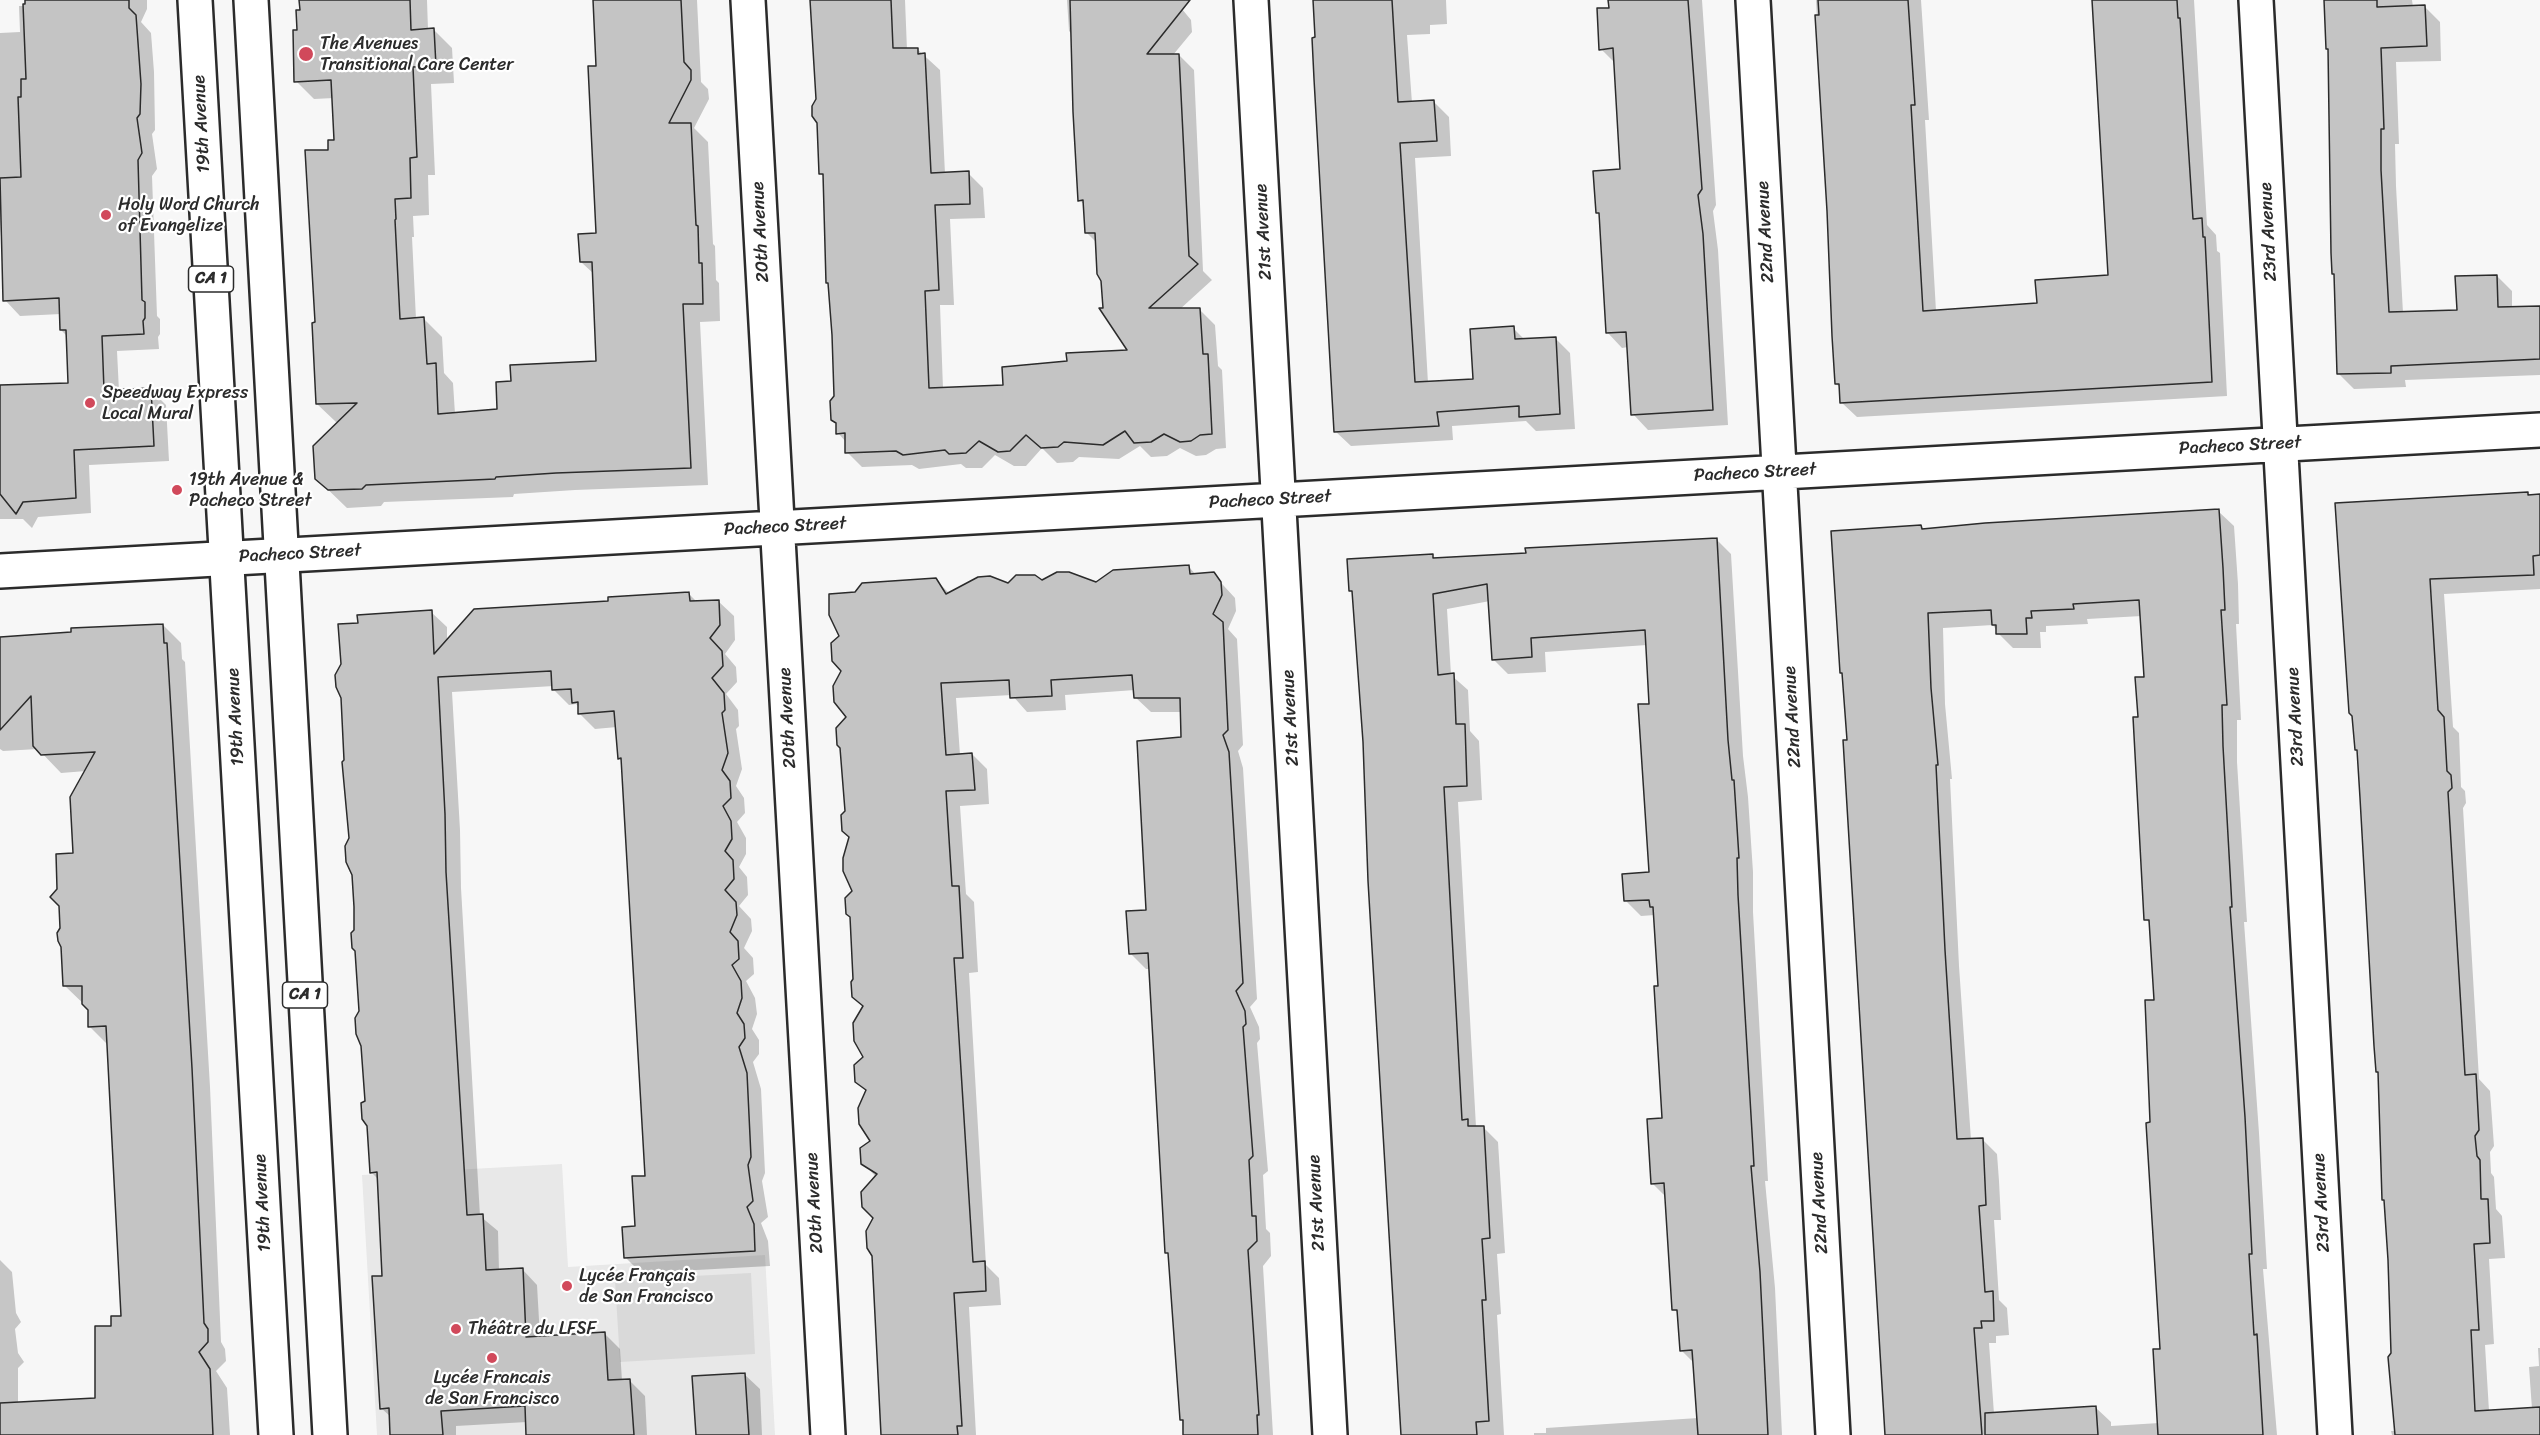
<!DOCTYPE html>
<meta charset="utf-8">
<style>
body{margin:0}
canvas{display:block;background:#f7f7f7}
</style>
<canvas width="2540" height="1435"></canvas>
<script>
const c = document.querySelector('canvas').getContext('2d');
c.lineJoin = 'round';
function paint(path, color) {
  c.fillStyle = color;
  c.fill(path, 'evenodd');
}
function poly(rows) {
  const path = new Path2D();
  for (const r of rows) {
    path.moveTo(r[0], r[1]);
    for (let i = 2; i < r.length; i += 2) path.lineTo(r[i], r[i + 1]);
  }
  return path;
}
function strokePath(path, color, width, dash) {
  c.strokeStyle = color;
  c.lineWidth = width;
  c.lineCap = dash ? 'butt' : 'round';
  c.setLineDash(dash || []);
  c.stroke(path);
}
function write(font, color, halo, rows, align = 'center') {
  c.font = font + ' Sriracha,sans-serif';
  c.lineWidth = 4.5;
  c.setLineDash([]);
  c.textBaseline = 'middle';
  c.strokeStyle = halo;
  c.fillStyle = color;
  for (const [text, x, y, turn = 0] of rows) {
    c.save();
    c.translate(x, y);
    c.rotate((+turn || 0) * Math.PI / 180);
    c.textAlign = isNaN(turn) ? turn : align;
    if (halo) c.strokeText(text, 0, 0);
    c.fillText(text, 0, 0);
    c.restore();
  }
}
const built = poly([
 [562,1164,568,1267,765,1255,775,1435,377,1435,362,1175]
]);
const green = poly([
 [751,1273,755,1354,620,1362,615,1280]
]);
const shadow = poly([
 [26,0,147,0,147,9,141,22,151,33,154,72,155,130,152,134,157,169,152,176,157,316,160,319,160,334,158,337,159,349,117,351,119,391,150,389,166,405,169,461,89,465,91,513,38,517,32,528,23,519,0,519,0,386,69,385,67,336,61,330,61,314,20,316,5,300,0,221,0,33,20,32,19,6,26,6],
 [301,0,427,0,428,30,434,30,452,48,454,83,431,84,435,175,428,175,429,215,413,216,414,237,412,237,416,319,424,319,442,337,444,373,453,383,455,414,498,411,512,383,598,363,594,274,581,262,598,235,597,67,593,0,697,0,701,82,708,89,709,99,694,128,708,142,713,244,715,246,716,280,719,283,720,321,700,322,708,485,575,490,514,494,513,497,384,502,381,506,347,508,317,479,340,422,336,422,317,404,317,323,330,151,336,141,334,98,314,99,296,81],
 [813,0,905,0,907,50,917,49,940,70,945,174,968,173,983,188,985,218,950,219,954,305,940,305,943,389,1004,386,1068,363,1130,351,1105,310,1097,243,1086,232,1085,205,1079,200,1074,36,1069,31,1067,0,1180,0,1177,3,1191,20,1192,32,1173,55,1179,55,1194,70,1203,271,1212,280,1179,310,1200,310,1215,325,1218,366,1222,370,1226,448,1216,449,1206,455,1196,456,1180,448,1167,456,1151,457,1140,446,1119,459,1079,457,1073,462,1057,463,1042,448,1026,466,1014,466,995,455,982,468,966,468,961,464,919,469,912,465,862,467,847,452,846,442,838,433,837,424,832,419,836,397,830,285,827,282,824,177,821,174],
 [1314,0,1446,0,1447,24,1430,25,1430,34,1407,35,1412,103,1434,102,1449,117,1451,156,1415,158,1428,383,1475,380,1513,328,1525,340,1555,338,1570,353,1575,429,1536,431,1526,421,1452,426,1453,440,1351,446,1335,431],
 [1608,0,1702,0,1716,205,1713,211,1718,250,1728,425,1648,430,1633,414,1628,347,1622,348,1607,332,1601,215,1598,212,1622,170,1615,63,1601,49,1609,9],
 [1816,0,1921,0,1929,120,1925,120,1936,311,2038,304,2110,277,2093,0,2194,0,2207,225,2216,235,2217,251,2220,253,2227,396,1857,417,1841,402,1841,388,1836,384],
 [2326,0,2412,0,2413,7,2425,7,2440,22,2441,61,2396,62,2399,144,2395,144,2396,186,2403,313,2458,312,2497,276,2512,291,2512,308,2540,308,2540,375,2405,380,2406,387,2354,389,2339,374,2336,276,2333,274,2330,51,2327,48],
 [2528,494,2530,496,2540,495,2540,589,2444,594,2453,727,2459,733,2461,787,2465,791,2466,803,2463,808,2479,1079,2490,1091,2494,1146,2490,1152,2491,1173,2494,1177,2496,1209,2502,1216,2505,1258,2489,1259,2494,1344,2485,1345,2489,1411,2532,1409,2529,1367,2539,1366,2538,1348,2540,1348,2540,1435,2392,1435,2391,1431,2396,1431,2386,1202,2383,1199,2379,1074,2377,1072,2359,752,2356,750,2336,504],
 [2218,511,2234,526,2238,584,2239,624,2236,624,2241,720,2237,720,2237,762,2247,922,2244,922,2259,1133,2267,1269,2263,1269,2277,1435,1885,1435,1883,1356,1848,742,1843,675,1841,672,1921,526,1925,531],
 [2142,616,2146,678,2139,718,2146,919,2151,925,2156,1001,2151,1124,2162,1350,2159,1423,2111,1426,2111,1422,2095,1407,1994,1414,1989,1343,1996,1343,1996,1336,2009,1335,2007,1308,1999,1300,1994,1220,2001,1220,1999,1181,1997,1154,1982,1139,1971,1140,1959,966,1950,779,1952,779,1945,704,1943,628,1993,625,1998,633,2013,648,2041,648,2040,632,2046,632,2046,626,2088,624,2087,619],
 [1716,539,1731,554,1743,756,1748,797,1753,872,1753,912,1768,1181,1765,1181,1775,1288,1782,1435,1534,1435,1534,1433,1546,1433,1546,1428,1698,1418,1694,1363,1681,1350,1679,1314,1674,1309,1666,1197,1652,1183,1663,1119,1660,987,1655,915,1641,916,1626,901,1650,874,1650,705,1647,645,1545,652,1546,672,1508,674,1493,659,1490,601,1447,609,1451,675,1468,690,1470,731,1479,741,1482,800,1458,802,1476,1127,1483,1127,1498,1142,1505,1253,1497,1254,1501,1314,1497,1315,1504,1435,1403,1435,1368,801,1354,594,1351,591,1432,556,1436,560],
 [1189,567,1196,575,1213,574,1235,598,1236,611,1228,629,1237,639,1243,745,1238,751,1243,768,1257,999,1250,1007,1259,1027,1260,1039,1257,1043,1268,1171,1263,1175,1266,1229,1270,1233,1271,1256,1263,1266,1273,1435,1183,1435,1170,1256,1167,1252,1150,969,1146,969,1131,954,1147,911,1183,739,1182,712,1151,712,1135,697,1135,690,1065,695,1066,710,1027,712,1012,695,956,698,960,755,972,754,987,769,989,804,960,806,966,894,974,902,978,972,969,973,986,1265,999,1278,1001,1305,969,1307,976,1435,884,1435,875,1218,876,1177,863,1163,872,1142,867,1092,856,1081,865,1058,864,1007,853,997,854,891,848,717,841,636,855,594,936,580,950,594,1041,582,1096,583],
 [689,594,697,602,718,601,734,616,735,640,725,654,736,667,737,682,726,694,738,710,739,726,736,729,742,769,736,786,744,798,745,813,737,822,746,838,746,854,739,867,747,877,748,895,739,906,751,919,752,931,744,948,753,958,754,974,746,981,755,998,757,1014,752,1029,759,1040,759,1054,753,1062,761,1089,765,1173,762,1181,768,1217,761,1223,768,1241,770,1266,641,1273,626,1258,636,1228,647,1177,623,762,619,758,617,727,595,729,580,714,580,708,576,704,569,705,554,690,554,686,452,692,460,830,461,888,480,1216,498,1231,499,1271,522,1269,537,1285,540,1337,605,1334,620,1349,622,1381,630,1381,645,1396,647,1435,528,1435,527,1422,456,1426,456,1435,392,1435,391,1417,381,1408,383,1277,379,1180,371,1172,346,760,360,625,431,612,447,627,447,641,610,602],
 [163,625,181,643,182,659,185,662,210,1087,221,1342,225,1349,226,1361,216,1371,227,1388,230,1435,0,1435,0,1260,12,1272,16,1313,21,1322,15,1329,18,1353,24,1362,18,1368,18,1404,97,1399,112,1327,122,1317,109,1046,90,1027,90,1010,65,986,59,890,75,854,86,771,61,773,38,749,3,751,0,749,0,638],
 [744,1374,760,1389,762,1435,697,1435]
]);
const building = poly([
 [25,0,129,0,129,8,136,15,141,84,140,114,137,118,142,153,138,160,142,300,145,302,145,318,143,321,144,334,102,336,104,390,151,388,154,446,74,450,76,498,23,502,16,514,0,494,0,385,68,383,66,330,60,330,59,298,3,301,0,178,21,177,18,97,21,97,21,79,26,79,23,4,25,4,25,0],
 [299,0,410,0,411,30,434,28,436,66,413,67,417,157,410,158,411,198,395,199,396,219,395,220,400,319,424,317,427,364,436,363,438,414,497,409,496,382,511,381,510,365,596,361,592,262,580,262,578,234,596,233,588,66,596,66,593,0,681,0,684,62,691,70,691,80,669,123,691,123,696,225,698,226,699,263,702,263,703,304,683,304,691,468,556,473,496,477,495,479,366,485,362,489,328,490,315,479,313,446,357,403,316,404,312,323,315,322,305,150,328,150,328,140,334,140,331,80,294,82,293,30,297,30,296,10,300,10,299,0],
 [810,0,891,0,893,48,918,48,918,54,925,53,931,173,969,171,970,204,935,205,939,290,925,291,929,388,1003,385,1002,367,1067,361,1066,353,1127,350,1099,308,1103,308,1101,281,1097,274,1095,233,1085,233,1083,200,1078,201,1073,112,1070,0,1190,0,1147,54,1179,54,1189,256,1198,264,1149,308,1200,308,1203,354,1208,354,1212,434,1200,435,1191,441,1180,442,1164,434,1151,442,1134,443,1125,431,1103,445,1064,442,1058,447,1041,448,1026,435,1010,451,998,452,979,441,966,453,949,454,945,450,903,455,896,451,845,453,845,433,836,434,836,423,831,420,830,401,834,396,832,335,828,283,826,283,823,174,819,174,817,123,812,116,812,106,816,99,810,0],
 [1313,0,1392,0,1398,102,1434,100,1437,141,1400,143,1415,382,1473,379,1470,329,1514,326,1515,339,1556,337,1560,414,1519,417,1519,406,1437,412,1439,426,1334,432,1314,79,1312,38,1315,37,1313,0],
 [1608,0,1688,0,1702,189,1698,195,1703,234,1713,410,1631,415,1626,332,1606,333,1599,213,1596,213,1593,171,1620,169,1613,48,1599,50,1597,8,1609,8,1608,0],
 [1818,0,1908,0,1915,105,1911,105,1923,311,2037,303,2035,280,2108,275,2092,0,2177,0,2178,18,2180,18,2193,219,2202,218,2203,237,2205,237,2212,382,1840,403,1839,384,1835,384,1832,336,1827,211,1815,15,1819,15,1818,0],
 [2324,0,2377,0,2377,7,2425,5,2427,46,2381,48,2384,129,2381,129,2381,170,2389,312,2457,310,2455,276,2497,275,2498,307,2540,306,2540,359,2391,366,2391,373,2337,374,2334,274,2332,274,2331,253,2328,49,2326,49,2324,0],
 [2528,492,2528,495,2540,494,2540,555,2533,556,2534,575,2430,579,2438,710,2444,717,2447,771,2451,775,2452,788,2448,792,2465,1075,2476,1074,2479,1130,2475,1136,2477,1156,2480,1160,2481,1199,2488,1199,2490,1243,2474,1244,2479,1330,2471,1330,2475,1411,2540,1407,2540,1435,2395,1435,2388,1357,2391,1353,2388,1260,2384,1200,2382,1200,2378,1072,2376,1072,2374,1046,2360,798,2357,750,2355,750,2352,716,2349,713,2335,503,2528,492],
 [2219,509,2223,568,2225,610,2221,610,2227,705,2222,705,2223,746,2232,907,2230,907,2245,1117,2252,1254,2249,1254,2254,1335,2257,1334,2263,1435,2158,1435,2153,1349,2160,1349,2146,1123,2150,1122,2145,1000,2154,1000,2149,920,2144,920,2133,717,2138,717,2135,677,2144,677,2139,600,2073,604,2074,609,2031,611,2032,618,2026,618,2027,634,1996,634,1996,625,1992,625,1991,610,1928,613,1931,688,1938,765,1936,765,1945,950,1957,1139,1983,1138,1986,1205,1979,1206,1985,1292,1993,1291,1994,1321,1981,1321,1982,1328,1974,1328,1982,1435,1885,1435,1843,740,1847,740,1842,673,1840,673,1831,531,1921,525,1922,529,1985,523,2219,509],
 [1717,538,1728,740,1732,780,1734,780,1739,858,1737,858,1738,895,1754,1166,1751,1166,1760,1272,1768,1435,1698,1435,1692,1350,1680,1351,1677,1310,1672,1310,1664,1183,1651,1184,1647,1119,1662,1118,1654,986,1658,986,1653,907,1650,907,1649,900,1624,901,1622,874,1649,872,1638,704,1649,704,1645,630,1531,638,1532,657,1492,660,1487,584,1433,594,1438,675,1454,673,1456,724,1465,724,1467,786,1444,787,1462,1120,1468,1119,1468,1126,1484,1126,1490,1238,1482,1239,1486,1300,1482,1300,1489,1421,1476,1422,1477,1435,1401,1435,1368,881,1363,742,1352,591,1349,591,1347,559,1433,554,1433,558,1526,553,1525,548,1717,538],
 [1189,565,1190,574,1214,572,1221,582,1222,595,1213,614,1223,622,1228,730,1223,735,1229,752,1243,983,1236,991,1245,1011,1246,1024,1243,1027,1253,1156,1249,1160,1252,1216,1256,1216,1257,1241,1248,1250,1259,1415,1257,1415,1258,1435,1183,1435,1183,1420,1180,1420,1168,1253,1165,1253,1148,953,1129,954,1126,911,1146,910,1137,741,1181,737,1180,698,1134,698,1132,675,1051,680,1052,696,1010,698,1009,680,941,683,946,755,972,753,975,790,946,791,952,886,959,886,963,958,954,958,973,1262,985,1261,986,1291,954,1293,962,1426,957,1426,958,1435,881,1435,872,1256,867,1248,866,1231,873,1218,862,1207,861,1192,877,1174,861,1164,860,1148,870,1141,859,1124,858,1108,866,1090,855,1082,854,1065,863,1057,854,1041,853,1023,863,1006,852,997,851,982,853,979,850,917,846,914,845,898,852,891,843,871,843,858,849,837,842,831,841,815,845,811,840,748,837,745,836,728,846,717,834,702,833,686,841,671,832,661,831,643,839,636,829,615,829,594,855,592,862,583,936,578,946,594,978,577,990,576,1008,583,1016,575,1035,575,1042,580,1057,572,1069,572,1096,582,1113,570,1189,565],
 [689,592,690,601,719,600,720,625,710,638,722,651,723,666,712,678,724,693,725,710,722,713,728,753,722,770,730,781,731,798,723,806,731,821,732,839,725,851,733,860,734,879,725,890,736,902,737,915,730,932,738,941,739,959,732,965,741,981,742,998,737,1013,744,1024,745,1038,739,1047,747,1073,751,1157,748,1165,753,1201,747,1207,754,1224,755,1251,624,1258,622,1227,635,1226,632,1176,645,1176,621,758,618,759,614,711,578,714,578,702,572,703,571,689,552,690,551,671,438,677,445,814,446,872,467,1215,483,1214,486,1270,523,1268,526,1337,605,1332,608,1380,630,1379,634,1435,526,1435,525,1406,441,1411,443,1435,390,1435,389,1408,380,1409,372,1276,382,1276,377,1172,370,1173,367,1126,362,1119,361,1103,365,1101,361,1046,356,1034,355,1018,359,1011,355,951,352,948,351,933,354,930,354,907,352,875,346,862,345,846,349,838,342,762,344,760,341,698,336,687,335,675,341,664,338,624,358,623,357,615,432,610,434,654,474,609,608,601,608,597,689,592],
 [163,624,164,643,167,643,192,1068,204,1323,208,1329,208,1342,199,1352,210,1369,213,1435,0,1435,0,1403,95,1398,95,1326,111,1326,111,1316,121,1316,106,1026,88,1027,88,1010,82,1004,82,986,63,986,61,947,58,941,57,933,60,928,59,906,50,897,57,889,56,854,73,853,70,797,95,752,41,755,33,746,31,696,0,730,0,637,71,632,71,628,163,624],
 [745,1373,749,1435,696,1435,692,1376,745,1373],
 [2096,1406,2098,1435,1985,1435,1985,1413,2096,1406]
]);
const minor = poly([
 [748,0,828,1435],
 [1251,0,1330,1435],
 [1753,0,1833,1435],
 [2256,0,2335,1435],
 [0,571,2540,430]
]);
const trunk = poly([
 [195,0,276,1435],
 [251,0,330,1435]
]);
const markers = [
 [306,54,8,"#d1495b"],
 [106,215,6,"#d1495b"],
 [90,403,6,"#d1495b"],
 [177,490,6,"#d1495b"],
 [567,1286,6,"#d1495b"],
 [456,1329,6,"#d1495b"],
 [492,1358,6,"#d1495b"]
];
const shields = [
 [211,279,45],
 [305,995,45]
];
const shieldNames = [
 ["CA 1",211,279],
 ["CA 1",305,995]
];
const poiNames = [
 ["The Avenues",320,44],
 ["Transitional Care Center",320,65],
 ["Holy Word Church",118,205],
 ["of Evangelize",118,226],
 ["Speedway Express",102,393],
 ["Local Mural",102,414],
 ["19th Avenue &",189,480],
 ["Pacheco Street",189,501],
 ["Lycée Français",579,1276],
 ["de San Francisco",579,1297],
 ["Théâtre du LFSF",468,1329],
 ["Lycée Francais",492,1378,"center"],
 ["de San Francisco",492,1399,"center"]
];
const streetNames = [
 ["19th Avenue",202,124,-93],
 ["20th Avenue",761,232,-93],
 ["21st Avenue",1264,232,-93],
 ["22nd Avenue",1766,232,-93],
 ["23rd Avenue",2269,232,-93],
 ["Pacheco Street",2240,446,-3],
 ["Pacheco Street",1755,473,-3],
 ["Pacheco Street",1270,500,-3],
 ["Pacheco Street",785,527,-3],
 ["Pacheco Street",300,554,-3],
 ["19th Avenue",236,717,-93],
 ["22nd Avenue",1793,717,-93],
 ["23rd Avenue",2296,717,-93],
 ["20th Avenue",788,718,-93],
 ["21st Avenue",1291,718,-93],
 ["19th Avenue",263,1203,-93],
 ["20th Avenue",815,1203,-93],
 ["21st Avenue",1317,1203,-93],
 ["22nd Avenue",1820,1203,-93],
 ["23rd Avenue",2322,1203,-93]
];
paint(built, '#e8e8e8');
paint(green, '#d9d9d9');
paint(shadow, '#0003');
paint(building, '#c4c4c4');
strokePath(building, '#2b2b2b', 1.5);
strokePath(minor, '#2b2b2b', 38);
strokePath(trunk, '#2b2b2b', 38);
strokePath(minor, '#fff', 33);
strokePath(trunk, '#fff', 33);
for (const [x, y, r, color] of markers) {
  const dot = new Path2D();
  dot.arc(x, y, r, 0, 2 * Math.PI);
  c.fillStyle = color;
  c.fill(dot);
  strokePath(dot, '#fff', 2);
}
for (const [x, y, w] of shields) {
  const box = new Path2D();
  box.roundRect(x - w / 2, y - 13, w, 26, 4.5);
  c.fillStyle = '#fff';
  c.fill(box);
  strokePath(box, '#2b2b2b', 1.5);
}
write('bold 16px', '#2b2b2b', null, shieldNames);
write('18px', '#2b2b2b', '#fff', poiNames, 'left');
write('18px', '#2b2b2b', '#fff', streetNames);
</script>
